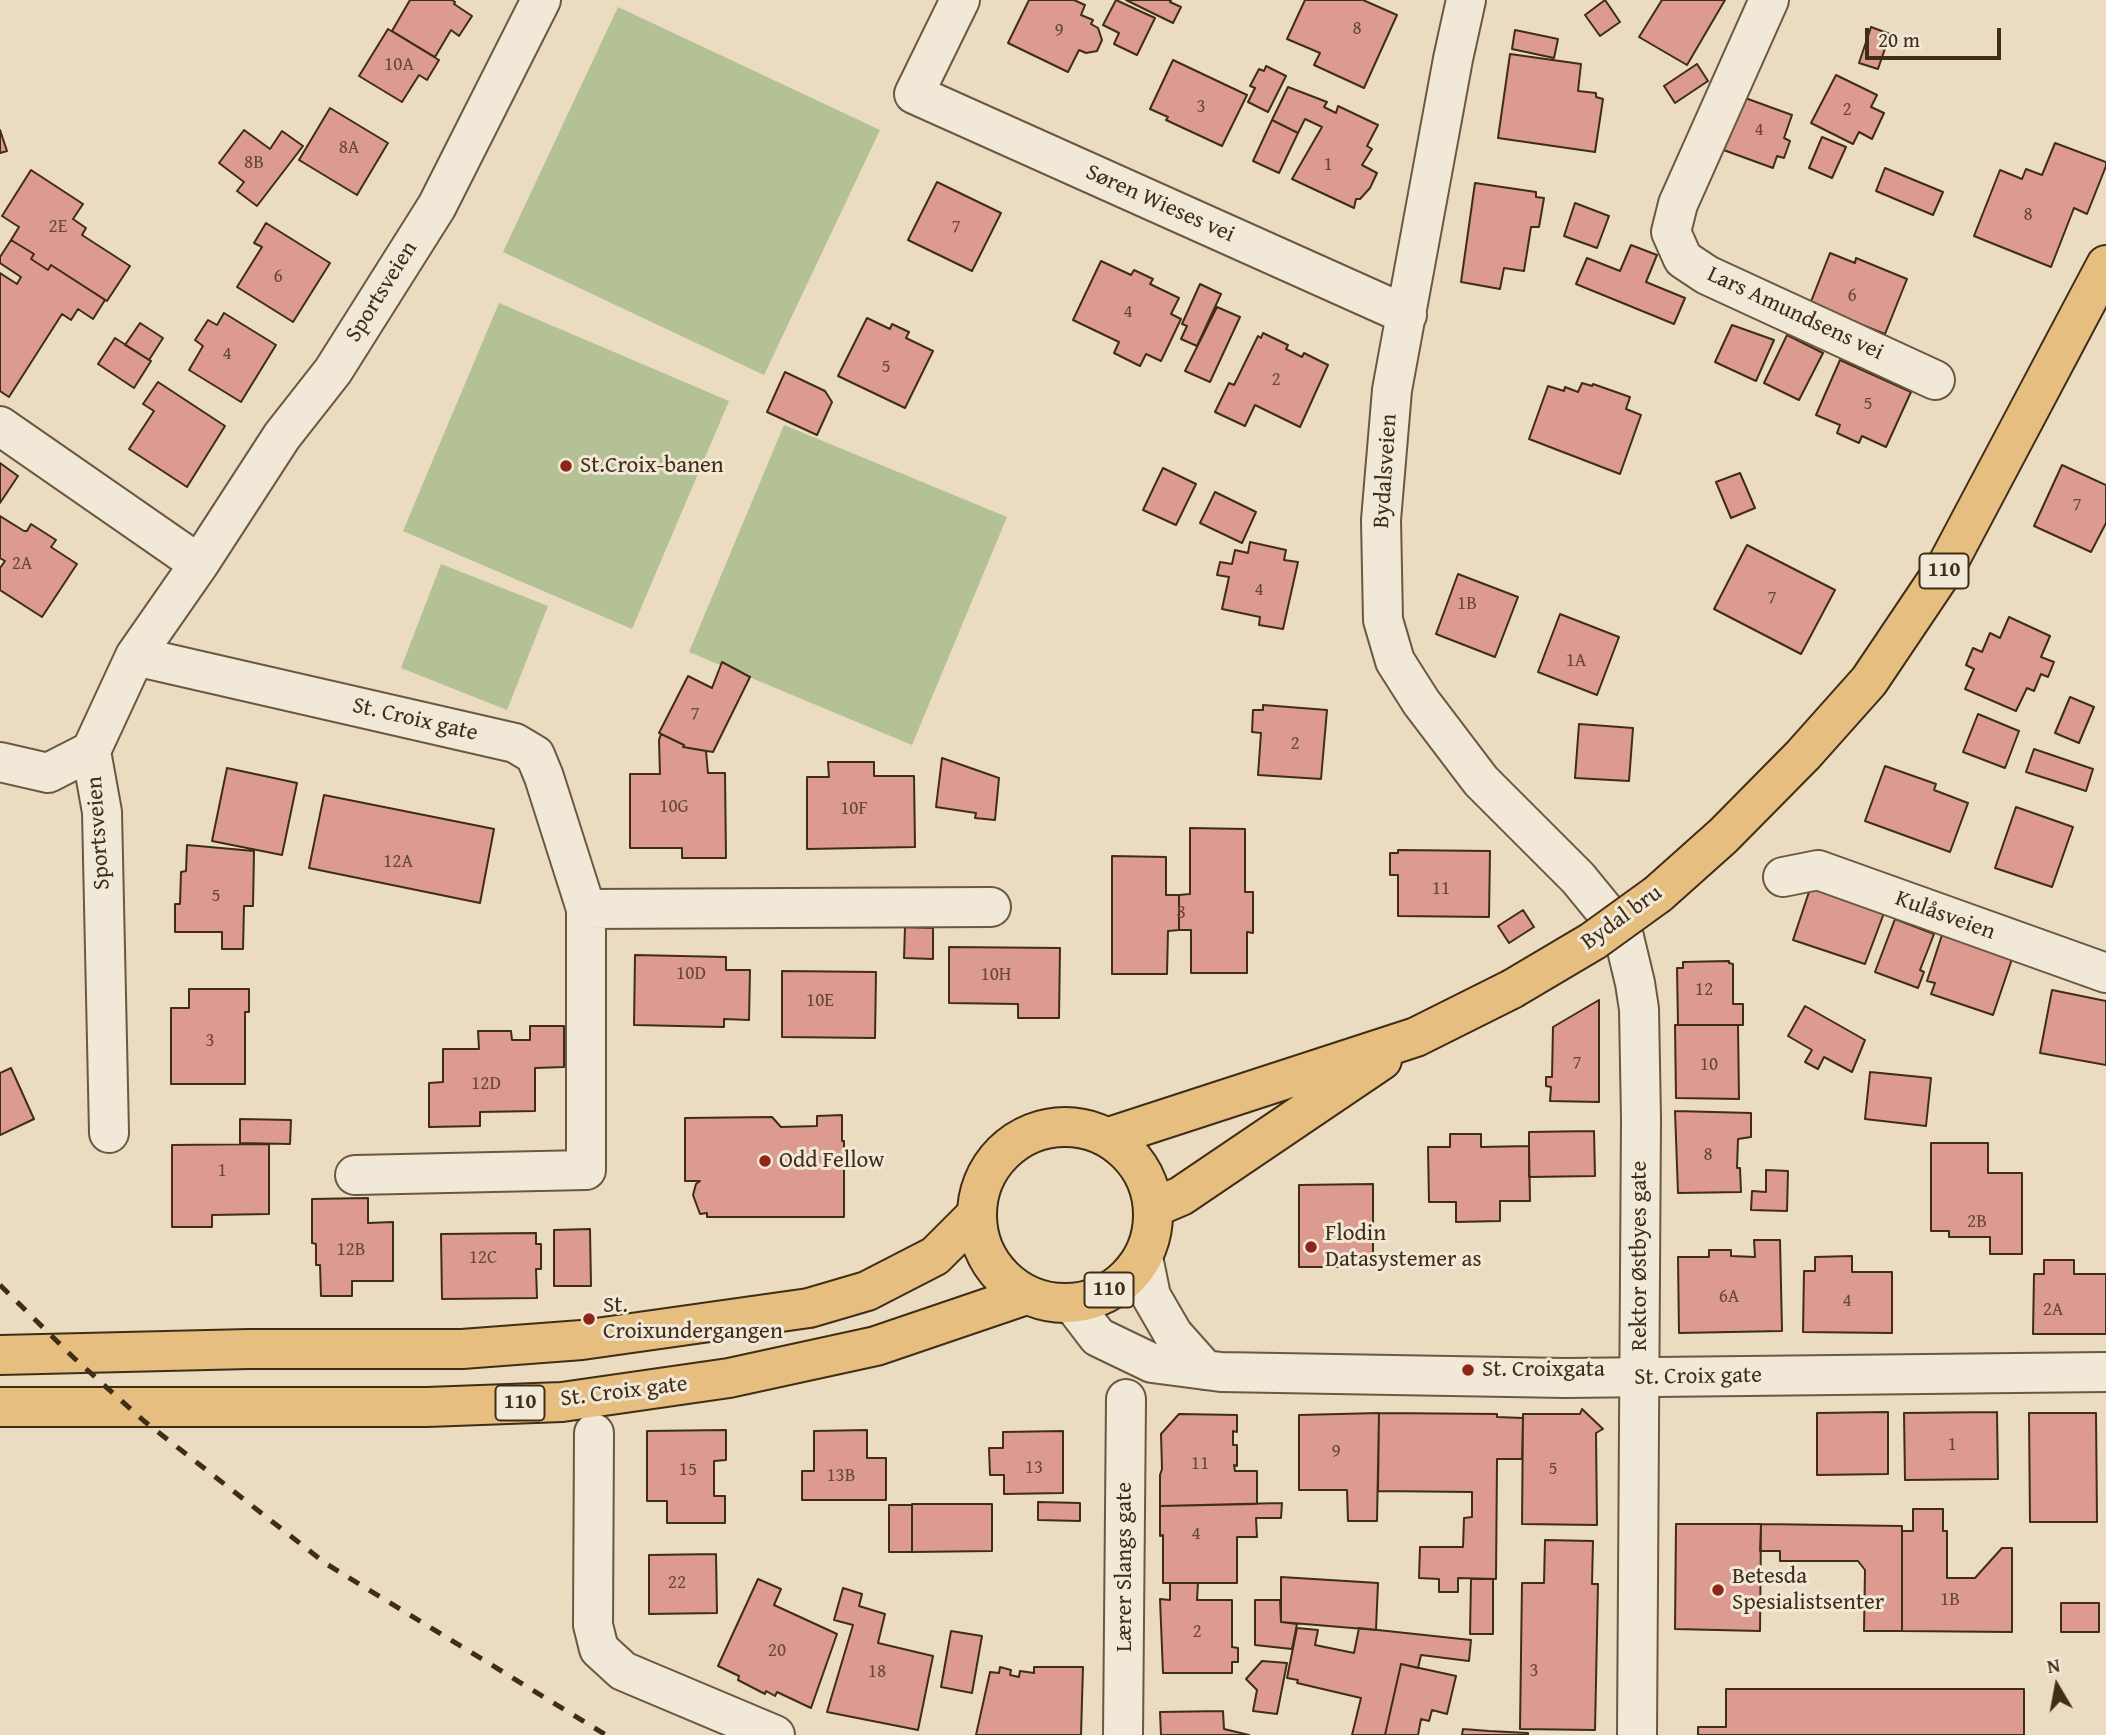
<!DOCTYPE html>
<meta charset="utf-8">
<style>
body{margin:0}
#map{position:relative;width:2106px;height:1735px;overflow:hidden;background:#eadbc1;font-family:"Gentium Book Plus",serif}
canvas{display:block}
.north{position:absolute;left:2022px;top:1651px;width:70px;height:70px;-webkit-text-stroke:5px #f1e8d7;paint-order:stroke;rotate:350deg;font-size:19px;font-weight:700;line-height:28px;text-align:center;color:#3f2d16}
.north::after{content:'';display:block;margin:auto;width:24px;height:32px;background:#3f2d16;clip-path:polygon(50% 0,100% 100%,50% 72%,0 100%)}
.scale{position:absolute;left:1865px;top:28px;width:136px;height:32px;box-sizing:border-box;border:4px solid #3f2d16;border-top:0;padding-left:9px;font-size:21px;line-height:24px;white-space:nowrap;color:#3f2d16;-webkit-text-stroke:5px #f1e8d7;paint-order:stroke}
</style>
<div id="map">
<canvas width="2106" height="1735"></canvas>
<div class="north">N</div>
<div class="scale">20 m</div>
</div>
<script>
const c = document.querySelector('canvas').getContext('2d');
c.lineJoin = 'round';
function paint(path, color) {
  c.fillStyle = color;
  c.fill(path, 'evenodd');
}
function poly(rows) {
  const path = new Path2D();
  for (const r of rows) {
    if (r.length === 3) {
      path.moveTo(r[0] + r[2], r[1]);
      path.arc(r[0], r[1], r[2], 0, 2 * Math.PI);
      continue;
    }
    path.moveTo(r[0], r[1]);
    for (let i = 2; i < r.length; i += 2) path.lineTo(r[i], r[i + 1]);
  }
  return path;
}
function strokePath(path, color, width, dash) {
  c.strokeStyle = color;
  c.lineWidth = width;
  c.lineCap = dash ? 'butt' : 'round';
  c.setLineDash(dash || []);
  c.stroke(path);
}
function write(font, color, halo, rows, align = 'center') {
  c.font = font + ' "Gentium Book Plus",serif';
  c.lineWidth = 6;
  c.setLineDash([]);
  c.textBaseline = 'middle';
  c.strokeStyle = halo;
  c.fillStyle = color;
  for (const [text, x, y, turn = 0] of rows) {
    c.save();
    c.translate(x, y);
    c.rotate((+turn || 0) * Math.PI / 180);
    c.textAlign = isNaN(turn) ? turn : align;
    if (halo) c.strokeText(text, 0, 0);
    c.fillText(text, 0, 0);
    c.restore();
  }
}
const green = poly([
 [618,7,880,130,764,375,503,252],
 [499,303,729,401,632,629,403,531],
 [784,425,1007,517,912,745,689,652],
 [441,564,548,606,507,710,401,668]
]);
const building = poly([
 [410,0,452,0,455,2,454,4,472,16,459,36,451,30,435,57,392,31,410,0],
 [1029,0,1074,0,1085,5,1081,15,1093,20,1091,24,1098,28,1102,40,1097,51,1086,53,1079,50,1068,72,1008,43,1029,0],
 [1116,0,1155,18,1137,55,1114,44,1119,33,1103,25,1116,0],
 [1126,0,1171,0,1170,2,1181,7,1173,23,1126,0],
 [1305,0,1363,0,1397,15,1364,88,1314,65,1320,53,1287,39,1305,0],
 [1605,0,1620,22,1600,36,1585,15,1605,0],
 [1662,0,1725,0,1687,65,1639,37,1662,0],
 [1871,27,1890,34,1878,69,1859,63,1871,27],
 [388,29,439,60,427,80,419,75,402,102,359,76,388,29],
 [1515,30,1558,39,1554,58,1512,49,1515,30],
 [1510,54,1581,64,1578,91,1596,93,1596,97,1603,99,1595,152,1498,138,1510,54],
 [1173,60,1247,95,1222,146,1166,120,1168,117,1150,109,1173,60],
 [1697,64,1708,81,1675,103,1664,86,1697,64],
 [1266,66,1286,76,1268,112,1248,102,1255,88,1250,86,1259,69,1264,71,1266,66],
 [1836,75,1877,95,1871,107,1884,113,1872,139,1859,132,1853,144,1811,123,1836,75],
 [1288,87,1327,102,1324,107,1336,113,1338,106,1378,125,1367,146,1372,149,1362,165,1377,173,1370,188,1360,199,1356,199,1354,208,1292,179,1322,127,1305,119,1298,133,1272,120,1288,87],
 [1737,95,1792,115,1784,138,1790,141,1784,158,1777,156,1773,168,1718,148,1737,95],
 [330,108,388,143,357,195,299,160,330,108],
 [1272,120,1298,133,1279,173,1253,161,1272,120],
 [0,130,7,151,0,153,0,130],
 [244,130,270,149,282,131,303,146,257,206,237,191,244,182,219,163,244,130],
 [1822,137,1846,147,1832,178,1809,168,1822,137],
 [2055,143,2106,162,2106,166,2087,214,2074,208,2051,267,1974,236,2000,170,2022,179,2026,169,2042,175,2055,143],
 [1885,168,1943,192,1933,215,1876,191,1885,168],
 [31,170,83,204,73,219,86,228,82,235,130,266,107,301,51,265,48,270,31,259,34,254,11,240,19,227,2,216,31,170],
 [937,182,1001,213,972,271,908,240,937,182],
 [1475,183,1536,192,1536,197,1544,198,1539,227,1531,227,1524,271,1504,268,1500,289,1461,282,1475,183],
 [1575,203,1609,216,1597,248,1564,236,1575,203],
 [266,223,330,263,293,322,237,287,262,247,254,243,266,223],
 [11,240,34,254,31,259,48,270,51,265,105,300,93,319,78,309,71,320,62,314,9,397,0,391,0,273,17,284,21,277,0,263,0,257,11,240],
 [1631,245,1657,255,1646,282,1685,298,1674,324,1576,284,1587,258,1620,271,1631,245],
 [1830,253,1855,263,1856,258,1907,279,1885,334,1810,304,1830,253],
 [1101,261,1131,275,1134,270,1153,279,1150,284,1179,298,1171,314,1181,319,1161,361,1146,354,1140,366,1114,353,1119,342,1073,320,1101,261],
 [1200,284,1221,294,1197,346,1181,339,1187,326,1182,324,1200,284],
 [1217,307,1240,317,1210,382,1185,371,1217,307],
 [224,313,276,345,241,402,189,370,203,346,195,340,208,320,217,325,224,313],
 [867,318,890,329,892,324,909,332,906,338,933,351,905,408,838,376,867,318],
 [140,323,163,338,149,360,125,345,140,323],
 [1732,325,1774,340,1756,381,1715,362,1732,325],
 [1263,333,1288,345,1286,349,1302,357,1304,353,1328,365,1300,427,1255,405,1245,426,1215,412,1229,383,1234,385,1258,336,1261,338,1263,333],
 [1787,335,1823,353,1799,400,1764,383,1787,335],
 [115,338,151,361,134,388,98,364,115,338],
 [1840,360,1911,392,1886,447,1862,436,1859,443,1837,433,1840,425,1816,415,1840,360],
 [785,372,825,391,832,402,817,435,767,412,785,372],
 [158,382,225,426,187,487,129,449,154,411,143,404,158,382],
 [1582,383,1592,386,1593,384,1630,397,1626,409,1641,415,1620,474,1529,439,1548,386,1564,391,1565,387,1578,392,1582,383],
 [0,463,18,476,0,503,0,463],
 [2062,465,2106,485,2106,523,2091,552,2034,526,2062,465],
 [1163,468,1196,484,1176,525,1143,510,1163,468],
 [1740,473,1755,508,1731,518,1716,482,1740,473],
 [1215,492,1256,512,1242,543,1200,523,1215,492],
 [0,516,24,531,27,531,31,524,56,540,51,547,77,564,42,617,0,590,0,568,5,561,0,558,0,516],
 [1250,542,1286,550,1284,560,1298,562,1283,629,1259,625,1260,617,1222,609,1229,577,1217,575,1220,562,1232,564,1235,550,1248,553,1250,542],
 [1747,545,1835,590,1801,654,1714,609,1747,545],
 [1458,574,1518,597,1495,657,1436,634,1458,574],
 [1560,614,1619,637,1597,695,1538,672,1560,614],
 [2009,617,2050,636,2041,657,2054,662,2048,677,2041,674,2034,691,2027,688,2016,711,1965,689,1974,669,1966,665,1973,648,1982,652,1990,633,2000,638,2009,617],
 [722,662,750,677,713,752,683,747,684,745,659,733,688,676,712,688,722,662],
 [2070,697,2094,707,2079,743,2055,733,2070,697],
 [1263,705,1327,710,1321,779,1258,775,1261,733,1252,732,1253,710,1263,710,1263,705],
 [1978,714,2019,731,2005,768,1963,752,1978,714],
 [1579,724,1633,728,1629,781,1575,778,1579,724],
 [661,734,684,745,683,747,706,751,708,773,725,773,726,858,682,858,682,848,630,848,630,774,660,774,659,740,661,734],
 [2034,749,2093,769,2086,791,2026,772,2034,749],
 [942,758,999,778,995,820,975,818,976,813,936,807,942,758],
 [828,762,874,762,874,776,914,776,915,847,807,849,807,777,829,777,828,762],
 [1885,766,1936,784,1934,790,1968,803,1950,852,1865,821,1885,766],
 [227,768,297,783,282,855,212,841,227,768],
 [324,795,494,829,480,903,309,868,324,795],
 [2016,807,2073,827,2052,887,1995,868,2016,807],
 [1190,828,1245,829,1245,892,1253,892,1253,933,1247,932,1247,973,1191,973,1191,930,1179,930,1179,895,1190,894,1190,828],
 [187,845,254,851,253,906,244,906,243,949,222,949,222,932,175,932,175,904,180,904,181,872,186,871,187,845],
 [1398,850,1490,851,1489,917,1398,916,1398,875,1390,875,1390,853,1398,853,1398,850],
 [1112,856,1166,857,1166,895,1179,895,1179,930,1168,931,1167,974,1112,974,1112,856],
 [1811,886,1884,913,1865,964,1793,940,1811,886],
 [1523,910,1534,927,1509,943,1498,926,1523,910],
 [1895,919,1934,934,1920,970,1924,972,1918,988,1875,972,1895,919],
 [905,927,933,928,933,959,904,958,905,927],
 [1942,935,2012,959,1993,1015,1931,994,1935,983,1927,981,1942,935],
 [949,947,1060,948,1059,1018,1018,1018,1018,1004,949,1003,949,947],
 [635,955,726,957,726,970,750,970,749,1020,724,1019,724,1027,634,1025,635,955],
 [1729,961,1729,963,1733,964,1733,1004,1743,1004,1743,1025,1678,1025,1677,968,1683,968,1683,962,1729,961],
 [782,971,876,972,875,1038,782,1037,782,971],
 [189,989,249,989,249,1012,245,1012,245,1084,171,1084,171,1008,189,1008,189,989],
 [2052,990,2106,1001,2106,1065,2040,1053,2052,990],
 [1599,1000,1599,1102,1550,1101,1551,1087,1546,1086,1546,1077,1552,1077,1553,1027,1599,1000],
 [1805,1006,1865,1040,1852,1072,1824,1057,1818,1069,1805,1062,1812,1050,1788,1036,1805,1006],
 [1675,1025,1738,1025,1739,1099,1676,1098,1675,1025],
 [530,1026,564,1026,564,1067,535,1068,535,1111,480,1112,480,1126,429,1127,429,1083,443,1082,443,1049,479,1049,478,1031,511,1031,512,1040,530,1040,530,1026],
 [11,1068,34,1119,0,1135,0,1073,11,1068],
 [1870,1072,1931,1078,1926,1126,1865,1119,1870,1072],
 [1675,1111,1751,1113,1751,1137,1738,1139,1737,1168,1740,1168,1741,1192,1678,1193,1675,1111],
 [842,1115,842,1141,844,1141,844,1217,707,1217,707,1213,700,1214,693,1195,696,1184,700,1181,685,1181,685,1118,772,1117,781,1127,817,1126,817,1116,842,1115],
 [240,1119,291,1120,290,1144,240,1143,240,1119],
 [1594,1131,1595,1176,1529,1177,1529,1132,1594,1131],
 [1450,1134,1481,1134,1481,1147,1529,1146,1530,1201,1500,1201,1500,1221,1456,1222,1456,1202,1429,1202,1428,1147,1450,1147,1450,1134],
 [1931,1143,1988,1143,1988,1173,2022,1173,2022,1254,1990,1254,1990,1237,1949,1237,1949,1231,1931,1231,1931,1143],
 [269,1144,269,1214,212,1215,212,1227,172,1227,172,1145,269,1144],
 [1766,1170,1788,1171,1787,1211,1751,1210,1752,1191,1766,1192,1766,1170],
 [1373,1184,1373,1267,1299,1267,1299,1185,1373,1184],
 [368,1198,368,1223,393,1222,393,1281,352,1281,352,1296,321,1296,320,1265,316,1265,316,1244,312,1243,312,1199,368,1198],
 [590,1229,591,1286,554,1286,554,1230,590,1229],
 [536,1233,536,1244,541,1244,541,1269,536,1269,537,1298,442,1299,441,1234,536,1233],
 [1754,1240,1780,1240,1782,1331,1679,1333,1678,1257,1709,1257,1709,1250,1731,1250,1731,1256,1755,1257,1754,1240],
 [1852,1256,1852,1272,1892,1272,1892,1333,1803,1332,1804,1271,1815,1271,1815,1257,1852,1256],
 [2044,1260,2074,1260,2074,1274,2106,1274,2106,1334,2033,1334,2034,1274,2044,1274,2044,1260],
 [1582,1409,1603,1429,1596,1433,1597,1525,1522,1524,1523,1414,1580,1414,1582,1409],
 [1888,1412,1888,1474,1817,1475,1817,1413,1888,1412],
 [1997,1412,1998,1479,1905,1480,1904,1413,1997,1412],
 [1379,1413,1377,1521,1348,1521,1347,1490,1299,1490,1299,1415,1379,1413],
 [1379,1413,1497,1414,1497,1417,1523,1418,1522,1459,1497,1459,1496,1579,1458,1578,1458,1592,1439,1592,1439,1579,1419,1578,1420,1547,1463,1547,1464,1518,1472,1517,1472,1492,1378,1491,1379,1413],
 [2029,1413,2096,1413,2097,1522,2030,1522,2029,1413],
 [1179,1414,1237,1415,1237,1432,1233,1431,1233,1445,1237,1445,1237,1466,1234,1465,1235,1471,1257,1471,1257,1504,1160,1506,1160,1475,1162,1469,1161,1434,1179,1414],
 [726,1430,726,1460,714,1461,714,1496,725,1496,725,1523,667,1523,667,1501,647,1501,647,1431,726,1430],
 [867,1430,867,1458,886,1458,886,1500,802,1500,802,1471,814,1471,814,1431,867,1430],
 [1063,1431,1063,1493,1004,1494,1004,1475,990,1475,989,1448,1003,1448,1003,1432,1063,1431],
 [1038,1502,1080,1503,1080,1521,1038,1520,1038,1502],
 [1282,1503,1281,1518,1256,1518,1257,1537,1237,1537,1237,1583,1163,1583,1163,1535,1160,1536,1160,1506,1282,1503],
 [912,1504,992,1504,992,1551,912,1552,912,1504],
 [889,1505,912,1505,912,1552,889,1552,889,1505],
 [1913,1509,1943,1509,1943,1531,1947,1531,1947,1578,1975,1578,2002,1548,2012,1548,2012,1632,1902,1631,1902,1531,1913,1531,1913,1509],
 [1676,1524,1761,1524,1760,1631,1675,1629,1676,1524],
 [1761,1524,1902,1526,1902,1631,1864,1631,1865,1570,1858,1561,1780,1561,1780,1551,1760,1551,1761,1524],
 [1545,1540,1593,1541,1592,1584,1598,1584,1595,1730,1520,1729,1522,1583,1544,1583,1545,1540],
 [716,1554,717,1613,649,1614,649,1555,716,1554],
 [1281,1577,1378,1583,1376,1630,1281,1622,1281,1577],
 [758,1579,781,1589,774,1605,837,1634,811,1708,777,1692,775,1696,766,1691,765,1694,738,1680,739,1676,718,1666,758,1579],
 [1471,1579,1493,1579,1493,1634,1470,1634,1471,1579],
 [1170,1583,1198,1583,1197,1600,1232,1600,1232,1647,1238,1648,1238,1662,1232,1662,1232,1673,1163,1673,1160,1599,1170,1600,1170,1583],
 [843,1588,862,1594,859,1606,885,1614,878,1643,933,1656,918,1730,827,1712,853,1625,834,1620,843,1588],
 [1255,1600,1280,1600,1281,1622,1297,1624,1292,1649,1255,1645,1255,1600],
 [2061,1603,2099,1603,2099,1632,2061,1632,2061,1603],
 [1297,1628,1318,1630,1315,1645,1354,1653,1359,1628,1471,1640,1469,1661,1421,1655,1418,1668,1401,1664,1385,1735,1352,1735,1361,1698,1297,1683,1298,1680,1287,1678,1297,1628],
 [951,1631,982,1636,972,1693,941,1687,951,1631],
 [1262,1661,1287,1663,1277,1714,1253,1711,1257,1690,1246,1679,1262,1661],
 [1401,1664,1456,1676,1447,1714,1432,1710,1429,1721,1421,1719,1418,1735,1385,1735,1401,1664],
 [1000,1667,1011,1670,1010,1675,1019,1677,1020,1671,1034,1673,1034,1667,1083,1667,1081,1735,976,1735,990,1672,999,1673,1000,1667],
 [1726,1689,2024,1689,2024,1735,1698,1735,1698,1727,1726,1727,1726,1689],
 [1223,1711,1224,1729,1249,1735,1161,1735,1160,1712,1223,1711],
 [1463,1729,1489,1731,1528,1733,1528,1735,1462,1735,1463,1729]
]);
const minor = poly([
 [960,0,914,94,1407,315],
 [1466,0,1453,59,1392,390,1381,520,1383,620,1395,661,1421,702,1481,781,1578,878,1623,933,1635,983,1639,1009,1641,1119,1637,1735],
 [1769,0,1678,204,1671,232,1683,259,1707,275,1935,380],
 [0,426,199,564],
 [135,656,515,743,535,755,544,777,586,909,586,1170,355,1175],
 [0,762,48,773,91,751],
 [1783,877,1818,870,2106,973],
 [586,909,991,907],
 [109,1133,102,812,91,751,135,656,199,564,282,436,333,371,437,206,541,0],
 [594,1433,593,1625,599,1649,623,1671,775,1735],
 [1123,1735,1126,1399]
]);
const tertiary = poly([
 [1143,1257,1151,1296,1173,1334,1205,1370],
 [1072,1303,1098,1337,1152,1363,1221,1372,1565,1378,2106,1372]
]);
const trunk = poly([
 [1658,894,1723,836,1803,755,1869,681,1947,565,2106,265],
 [1065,1215,88],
 [1109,1137,1416,1037,1512,989],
 [1153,1208,1181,1196,1382,1060],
 [0,1355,249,1349,462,1349,582,1340,809,1308,867,1291,935,1256,976,1215],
 [0,1407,427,1407,562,1402,729,1378,876,1346,1026,1295]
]);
const rail = poly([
 [0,1285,74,1358,144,1421,325,1563,606,1735]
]);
const trunkBridge = poly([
 [1512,989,1593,941,1658,894]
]);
const markers = [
 [566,466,7,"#8f2418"],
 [765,1161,7,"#8f2418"],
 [1311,1247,7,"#8f2418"],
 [589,1319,7,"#8f2418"],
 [1468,1370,7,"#8f2418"],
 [1718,1590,7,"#8f2418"]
];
const numberNames = [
 ["8",1357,29],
 ["9",1059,31],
 ["10A",399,65],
 ["3",1201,107],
 ["2",1847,110],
 ["4",1759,130],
 ["8A",349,148],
 ["8B",254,163],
 ["1",1328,165],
 ["8",2028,215],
 ["2E",58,227],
 ["7",956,227],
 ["6",278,277],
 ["6",1852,296],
 ["4",1128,312],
 ["4",227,354],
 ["5",886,367],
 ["2",1276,380],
 ["5",1868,404],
 ["7",2077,505],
 ["2A",22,564],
 ["4",1259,590],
 ["7",1772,598],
 ["1B",1467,604],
 ["1A",1576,661],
 ["7",695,714],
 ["2",1295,744],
 ["10G",674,807],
 ["10F",854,809],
 ["12A",398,862],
 ["11",1441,889],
 ["5",216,896],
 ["8",1181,913],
 ["10D",691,974],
 ["10H",996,975],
 ["12",1704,990],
 ["10E",820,1001],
 ["3",210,1041],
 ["7",1577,1063],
 ["10",1709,1065],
 ["12D",486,1084],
 ["8",1708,1155],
 ["1",222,1171],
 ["2B",1977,1222],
 ["12B",351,1250],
 ["12C",483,1258],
 ["6A",1729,1297],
 ["4",1847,1301],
 ["2A",2053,1310],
 ["1",1952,1445],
 ["9",1336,1452],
 ["11",1200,1464],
 ["13",1034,1468],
 ["5",1553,1469],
 ["15",688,1470],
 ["13B",841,1476],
 ["4",1196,1534],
 ["22",677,1583],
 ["1B",1950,1600],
 ["2",1197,1632],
 ["20",777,1651],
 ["3",1534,1671],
 ["18",877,1672]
];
const shields = [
 [1944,571,49],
 [1109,1290,49],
 [520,1403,49]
];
const shieldNames = [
 ["110",1944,571],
 ["110",1109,1290],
 ["110",520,1403]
];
const streetNames = [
 ["Søren Wieses vei",1160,204,24],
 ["Sportsveien",382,292,-58],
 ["Lars Amundsens vei",1795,314,25],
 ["Bydalsveien",1386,471,-86],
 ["St. Croix gate",415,720,13],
 ["Sportsveien",99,833,-94],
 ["Kulåsveien",1945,916,20],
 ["Bydal bru",1622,918,-36],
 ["Rektor Østbyes gate",1640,1256,-90],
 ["St. Croix gate",1698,1377,-1],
 ["St. Croix gate",624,1392,-7],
 ["Lærer Slangs gate",1125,1567,-90]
];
const poiNames = [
 ["St.Croix-banen",580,466],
 ["Odd Fellow",779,1161],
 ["Flodin",1325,1234],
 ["Datasystemer as",1325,1260],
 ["St.",603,1306],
 ["Croixundergangen",603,1332],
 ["St. Croixgata",1482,1370],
 ["Betesda",1732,1577],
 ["Spesialistsenter",1732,1603]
];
paint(green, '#b4c195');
paint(building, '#dc9a91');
strokePath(building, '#3f2d16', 2);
strokePath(minor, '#6a5841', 42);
strokePath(tertiary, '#6a5841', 42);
strokePath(trunk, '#3f2d16', 42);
strokePath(minor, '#f1e8d7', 38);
strokePath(tertiary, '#f1e8d7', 38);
strokePath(trunk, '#e5be80', 38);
strokePath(rail, '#3f2d16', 5, [12, 12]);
strokePath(trunkBridge, '#3f2d16', 42, []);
strokePath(trunkBridge, '#e5be80', 38);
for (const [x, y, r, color] of markers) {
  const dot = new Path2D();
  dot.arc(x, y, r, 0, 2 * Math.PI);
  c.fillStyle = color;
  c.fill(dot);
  strokePath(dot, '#f1e8d7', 2.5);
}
write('19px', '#664835', null, numberNames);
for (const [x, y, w] of shields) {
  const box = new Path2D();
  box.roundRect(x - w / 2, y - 17.5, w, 35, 5);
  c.fillStyle = '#f1e8d7';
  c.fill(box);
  strokePath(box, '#3f2d16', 2);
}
write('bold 21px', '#3f2d16', null, shieldNames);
write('23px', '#3f2d16', '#f1e8d7', streetNames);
write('23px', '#3f2d16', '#f1e8d7', poiNames, 'left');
</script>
